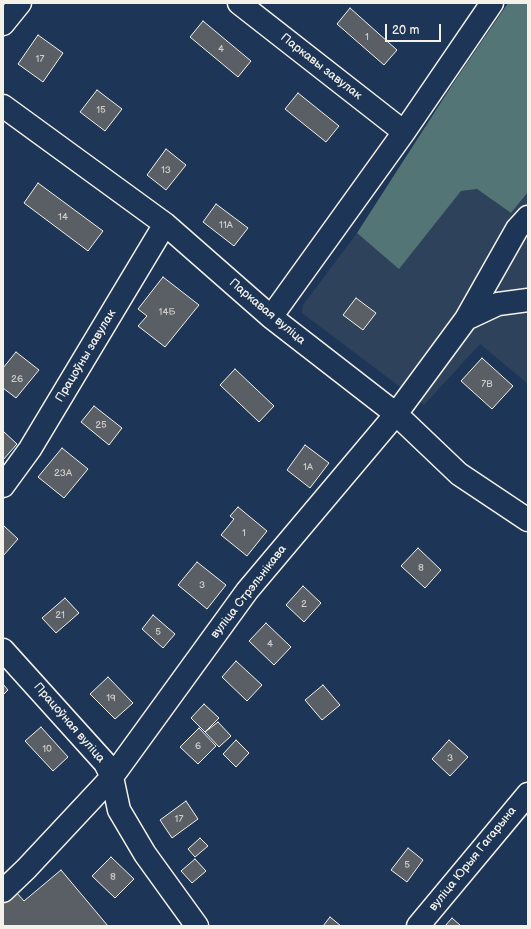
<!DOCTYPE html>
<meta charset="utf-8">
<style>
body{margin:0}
#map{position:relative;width:531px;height:929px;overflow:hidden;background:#1d3557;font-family:"Balsamiq Sans",sans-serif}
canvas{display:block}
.frame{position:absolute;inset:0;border:4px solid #f4f1e8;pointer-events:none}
.scale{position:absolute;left:385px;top:24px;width:56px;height:18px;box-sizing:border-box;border:2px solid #f4f1e8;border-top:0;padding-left:5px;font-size:12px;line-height:14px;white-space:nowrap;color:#f4f1e8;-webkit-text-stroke:3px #1d3557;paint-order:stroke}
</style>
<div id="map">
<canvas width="531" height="929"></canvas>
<div class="frame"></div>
<div class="scale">20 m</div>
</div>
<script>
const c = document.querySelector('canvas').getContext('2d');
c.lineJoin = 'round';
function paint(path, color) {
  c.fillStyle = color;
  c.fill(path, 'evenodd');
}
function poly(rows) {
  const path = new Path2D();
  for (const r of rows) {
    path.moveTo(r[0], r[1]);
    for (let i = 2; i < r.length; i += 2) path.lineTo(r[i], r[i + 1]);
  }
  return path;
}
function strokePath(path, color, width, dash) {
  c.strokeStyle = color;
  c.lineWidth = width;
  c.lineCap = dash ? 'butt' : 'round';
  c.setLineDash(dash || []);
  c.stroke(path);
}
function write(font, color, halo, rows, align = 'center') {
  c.font = font + ' "Balsamiq Sans",sans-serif';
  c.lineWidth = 3;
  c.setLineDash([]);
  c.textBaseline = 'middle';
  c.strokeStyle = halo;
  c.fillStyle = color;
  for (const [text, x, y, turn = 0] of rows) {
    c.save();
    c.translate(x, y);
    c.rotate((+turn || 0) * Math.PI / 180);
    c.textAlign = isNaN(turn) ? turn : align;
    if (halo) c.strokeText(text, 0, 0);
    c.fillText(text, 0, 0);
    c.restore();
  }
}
const built = poly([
 [477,189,511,213,528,192,528,384,480,344,424,405,302,313,303,305,357,233,399,268,461,191]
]);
const green = poly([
 [508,3,528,3,528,192,511,213,477,189,461,191,399,269,357,233,454,82]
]);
const building = poly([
 [350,8,397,50,384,65,337,24,350,8],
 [203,21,251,61,238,77,190,37,203,21],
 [38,35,63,53,43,82,18,64,38,35],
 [97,90,122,109,105,131,80,112,97,90],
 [298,93,339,126,326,142,285,109,298,93],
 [166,149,186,165,166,190,147,175,166,149],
 [38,183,103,231,88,251,24,203,38,183],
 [216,204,248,228,234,246,203,222,216,204],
 [163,277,199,305,165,347,138,326,147,316,138,309,163,277],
 [356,298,376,313,363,330,343,315,356,298],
 [16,352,39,370,16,398,3,388,3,368,16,352],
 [482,358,513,386,492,409,461,381,482,358],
 [235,369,274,406,259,422,220,385,235,369],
 [94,406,122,428,109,445,81,422,94,406],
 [3,431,17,444,3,460,3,431],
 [305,445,329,463,310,488,287,470,305,445],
 [62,448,88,469,64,498,38,477,62,448],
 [238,507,267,531,247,556,221,535,234,519,230,516,238,507],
 [3,525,18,539,3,556,3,525],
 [418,548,441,570,425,588,401,566,418,548],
 [197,562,226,585,207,609,178,585,197,562],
 [303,586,321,603,304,622,286,605,303,586],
 [65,598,79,613,56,633,42,618,65,598],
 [153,615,175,634,163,648,142,629,153,615],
 [266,623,291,647,274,665,249,641,266,623],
 [236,661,262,685,247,701,222,677,236,661],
 [108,677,133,703,115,719,90,694,108,677],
 [3,684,8,690,3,695,3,684],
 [323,685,340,705,322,720,305,700,323,685],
 [204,704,219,718,205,732,191,718,204,704],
 [218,722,231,736,219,747,205,732,218,722],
 [41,727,68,757,53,771,25,741,41,727],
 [199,728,216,746,198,764,180,747,199,728],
 [236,740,249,753,236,767,223,754,236,740],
 [449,740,468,757,450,776,432,759,449,740],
 [186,801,198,819,172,838,160,820,186,801],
 [200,838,208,846,195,857,188,849,200,838],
 [408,848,423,860,407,882,391,870,408,848],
 [111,857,134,879,115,898,92,876,111,857],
 [195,859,206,871,192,883,181,871,195,859],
 [61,870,108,926,3,926,3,902,16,892,24,901,61,870],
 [330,917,341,926,323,926,330,917],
 [452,918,461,926,445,926,452,918]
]);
const minor = poly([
 [239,3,404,132],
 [3,24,20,3],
 [3,106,165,224,271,317,396,414,459,474,528,520],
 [271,317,404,132,492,3],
 [466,319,498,304,528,300],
 [3,486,30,449,165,224],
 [3,650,105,763,112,777,119,810,145,854,197,926],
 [3,891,26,869,112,777,247,591,396,414,466,319,517,229,528,217],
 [418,926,528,794]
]);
const numberNames = [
 ["1",367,37],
 ["4",221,49],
 ["17",40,59],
 ["15",101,110],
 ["13",166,170],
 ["14",63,217],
 ["11А",226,225],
 ["14Б",167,312],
 ["26",17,379],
 ["7В",487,384],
 ["25",101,425],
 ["1А",308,467],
 ["23А",63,473],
 ["1",244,533],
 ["8",421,568],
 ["3",202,585],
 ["2",304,604],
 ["21",60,615],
 ["5",158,632],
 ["4",270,644],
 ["19",111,698],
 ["6",198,746],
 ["10",47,749],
 ["3",450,758],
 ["17",179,819],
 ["5",407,865],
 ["8",113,877]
];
const streetNames = [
 ["Паркавы завулак",321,67,38],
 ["Паркавая вуліца",267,312,40],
 ["Працоўны завулак",86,356,-59],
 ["вуліца Стрэльнікава",249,592,-52],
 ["Працоўная вуліца",69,723,49],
 ["вуліца Юрыя Гагарына",473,859,-51]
];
paint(built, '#2f425b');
paint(green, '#547575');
paint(building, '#5a5f65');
strokePath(building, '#f4f1e8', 1);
strokePath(minor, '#f4f1e8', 25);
strokePath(minor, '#1d3557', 22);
write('10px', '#ceccc7', null, numberNames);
write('12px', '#f4f1e8', '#1d3557', streetNames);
</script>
